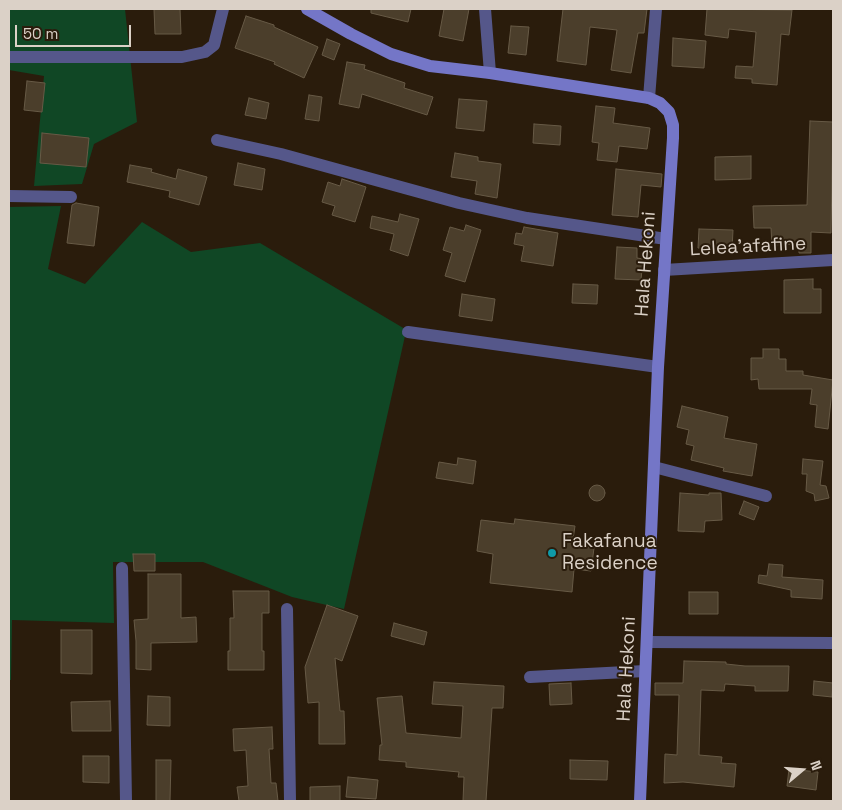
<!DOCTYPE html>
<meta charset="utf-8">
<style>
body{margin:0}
#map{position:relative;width:842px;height:810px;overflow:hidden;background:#2a1c0c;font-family:"Space Grotesk",sans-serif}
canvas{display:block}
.frame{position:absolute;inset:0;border:10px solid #dbd1c7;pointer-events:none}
.north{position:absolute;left:777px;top:745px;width:50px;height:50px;-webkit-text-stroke:4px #2a1c0c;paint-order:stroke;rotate:72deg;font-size:14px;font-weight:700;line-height:20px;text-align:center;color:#dbd1c7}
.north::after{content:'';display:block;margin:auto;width:18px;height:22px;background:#dbd1c7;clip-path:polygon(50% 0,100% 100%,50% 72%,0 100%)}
.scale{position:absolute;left:15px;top:25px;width:116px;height:22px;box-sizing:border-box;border:2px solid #dbd1c7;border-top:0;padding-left:6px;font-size:15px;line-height:18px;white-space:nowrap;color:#dbd1c7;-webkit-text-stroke:4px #2a1c0c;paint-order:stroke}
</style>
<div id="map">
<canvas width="842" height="810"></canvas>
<div class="frame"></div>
<div class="north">N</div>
<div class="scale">50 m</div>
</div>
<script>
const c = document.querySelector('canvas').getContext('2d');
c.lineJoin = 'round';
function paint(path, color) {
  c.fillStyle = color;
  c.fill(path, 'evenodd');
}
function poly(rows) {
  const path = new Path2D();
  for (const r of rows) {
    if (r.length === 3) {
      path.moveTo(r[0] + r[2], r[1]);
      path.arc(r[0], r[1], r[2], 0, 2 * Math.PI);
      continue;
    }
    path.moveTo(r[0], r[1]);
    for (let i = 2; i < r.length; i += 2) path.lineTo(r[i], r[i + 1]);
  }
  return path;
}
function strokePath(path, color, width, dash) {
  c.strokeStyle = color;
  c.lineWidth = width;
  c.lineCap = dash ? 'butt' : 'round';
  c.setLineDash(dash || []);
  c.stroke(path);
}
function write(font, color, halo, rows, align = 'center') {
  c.font = font + ' "Space Grotesk",sans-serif';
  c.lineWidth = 4;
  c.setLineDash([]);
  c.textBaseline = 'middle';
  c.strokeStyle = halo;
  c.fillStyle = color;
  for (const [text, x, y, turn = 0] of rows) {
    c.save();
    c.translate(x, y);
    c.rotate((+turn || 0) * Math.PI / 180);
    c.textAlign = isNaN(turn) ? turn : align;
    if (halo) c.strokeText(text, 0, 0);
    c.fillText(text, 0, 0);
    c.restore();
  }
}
const green = poly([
 [9,9,125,9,137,122,94,144,82,184,34,186,44,76,9,70],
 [61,206,48,269,85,284,142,222,191,252,260,243,405,329,405,336,344,609,292,597,203,562,113,562,114,623,12,620,11,680,9,680,9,207]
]);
const building = poly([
 [154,9,180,9,181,34,155,34,154,9],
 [371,9,411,9,408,22,371,13,371,9],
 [444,9,469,9,463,41,439,36,444,9],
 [563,9,647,9,644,33,638,33,631,73,611,70,617,30,590,27,586,65,557,61,563,9],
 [707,9,792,10,789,35,781,34,777,85,752,83,752,79,735,78,736,66,753,67,756,32,729,29,728,38,705,35,707,9],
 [246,16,274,25,274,27,318,47,304,78,274,64,275,62,235,48,246,16],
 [511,26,529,27,526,55,508,53,511,26],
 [673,38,706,41,704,68,672,66,673,38],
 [327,39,340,44,334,60,322,55,327,39],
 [347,62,365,65,364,69,405,83,404,88,433,97,427,115,362,94,359,108,339,104,347,62],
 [27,81,45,83,42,112,24,110,27,81],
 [309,95,322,97,319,121,305,119,309,95],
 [249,98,269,103,266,119,245,115,249,98],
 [459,99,487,101,484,131,456,128,459,99],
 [596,106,615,108,613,123,650,128,647,149,619,146,617,162,597,160,599,143,592,142,596,106],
 [810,121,833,122,831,233,811,232,811,253,799,253,799,244,772,245,771,228,754,228,753,206,807,205,810,121],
 [534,124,561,126,560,145,533,143,534,124],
 [42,133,89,138,86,167,40,163,42,133],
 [455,153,478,157,478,161,501,164,497,198,475,194,477,181,451,177,455,153],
 [751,156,751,179,715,180,715,157,751,156],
 [238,163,265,169,262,190,234,185,238,163],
 [130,165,152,169,151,172,176,179,178,169,207,177,199,205,169,197,170,191,127,182,130,165],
 [616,169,662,174,661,187,641,185,638,217,612,215,616,169],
 [342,179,366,187,355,222,332,215,335,206,322,202,328,182,340,186,342,179],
 [76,203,99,207,94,246,67,243,72,205,76,203],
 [400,214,419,219,408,256,390,250,394,234,370,228,372,216,398,222,400,214],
 [466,225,481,230,465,282,445,276,452,253,443,250,450,227,464,231,466,225],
 [524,227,558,233,553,266,521,261,524,246,514,244,516,233,522,234,524,227],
 [699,229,733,230,732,250,698,248,699,229],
 [617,247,637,248,637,258,643,259,641,280,615,279,617,247],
 [813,279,813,289,821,289,821,313,784,313,784,280,813,279],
 [573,284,598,285,597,304,572,303,573,284],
 [462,294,495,299,492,321,459,316,462,294],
 [763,349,779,349,779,359,786,359,786,371,803,371,803,375,833,380,828,429,815,427,817,405,810,404,812,389,759,389,758,379,751,380,751,358,763,358,763,349],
 [682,406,728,417,724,438,757,444,752,476,723,471,724,468,691,460,694,446,686,444,689,430,677,427,682,406],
 [458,458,476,461,473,484,436,478,439,462,457,465,458,458],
 [803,459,823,461,820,485,826,486,829,498,815,501,814,494,806,491,807,474,802,474,803,459],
 [597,493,8],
 [680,493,709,495,709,493,721,493,722,520,705,521,704,532,678,531,680,493],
 [744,501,759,507,754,520,739,514,744,501],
 [515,519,575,526,572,546,594,548,591,571,574,569,572,592,490,583,493,554,477,551,481,520,514,524,515,519],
 [133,554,155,554,155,571,134,571,133,554],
 [769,564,783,565,782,577,823,580,822,599,791,597,791,590,758,583,759,575,767,576,769,564],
 [148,574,181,574,181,618,196,617,197,642,151,643,151,670,136,669,136,641,134,620,148,619,148,574],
 [233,591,269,591,269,613,262,613,262,651,264,651,264,670,228,670,228,651,230,651,230,618,234,618,233,591],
 [689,592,718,592,718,614,689,614,689,592],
 [327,605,358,616,342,661,335,658,340,711,344,711,345,744,319,744,319,702,308,703,305,667,327,605],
 [394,623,427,632,424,645,391,636,394,623],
 [61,630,92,630,92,674,61,673,61,630],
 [684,661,726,662,726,664,745,666,789,666,788,691,755,691,755,686,725,684,724,691,701,690,699,755,722,757,721,763,736,764,734,787,683,782,664,783,665,754,677,755,679,695,655,695,655,683,683,683,684,661],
 [814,681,833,683,832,697,813,695,814,681],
 [434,682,504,686,503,708,492,708,486,801,463,801,464,777,458,777,459,772,406,767,406,762,379,760,380,745,382,745,377,698,402,696,406,733,461,738,463,706,432,704,434,682],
 [571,683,572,704,550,705,549,684,571,683],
 [148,696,170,697,170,726,147,725,148,696],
 [110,701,111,731,72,731,71,702,110,701],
 [272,727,273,749,269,749,271,783,276,783,278,801,239,801,237,787,248,786,246,750,234,751,233,729,272,727],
 [83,756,109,756,109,783,83,782,83,756],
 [156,760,171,760,170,801,156,801,156,760],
 [570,760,608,761,607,780,570,779,570,760],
 [789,769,818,772,816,790,787,786,789,769],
 [348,777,378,780,376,799,346,797,348,777],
 [340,786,340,801,310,801,310,787,340,786]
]);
const street = poly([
 [485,9,490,73],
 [9,57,182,57,205,52,214,45,223,9],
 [649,98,656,9],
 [217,140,281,154,459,203,527,218,666,239],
 [9,196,71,197],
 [664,270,833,260],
 [408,332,658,367],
 [654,467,766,496],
 [122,568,126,801],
 [287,609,290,801],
 [647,642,833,643],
 [530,677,645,671]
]);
const secondary = poly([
 [307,9,351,34,391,54,430,66,490,73,649,98,660,103,669,112,673,125,673,138,658,367,640,801]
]);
const markers = [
 [552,553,5,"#0f9aa8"]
];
const streetNames = [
 ["Lelea’afafine",748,247,-3],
 ["Hala Hekoni",646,264,-86],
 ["Hala Hekoni",627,669,-87]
];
const poiNames = [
 ["Fakafanua",562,542],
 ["Residence",562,564]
];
paint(green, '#104725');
paint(building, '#4b3e2b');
strokePath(building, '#675a46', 1);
strokePath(street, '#55578a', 12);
strokePath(secondary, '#7476c7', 12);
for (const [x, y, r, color] of markers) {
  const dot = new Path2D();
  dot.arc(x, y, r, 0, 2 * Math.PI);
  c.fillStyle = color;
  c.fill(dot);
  strokePath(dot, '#2a1c0c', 2);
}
write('19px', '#dbd1c7', '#2a1c0c', streetNames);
write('19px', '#dbd1c7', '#2a1c0c', poiNames, 'left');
</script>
